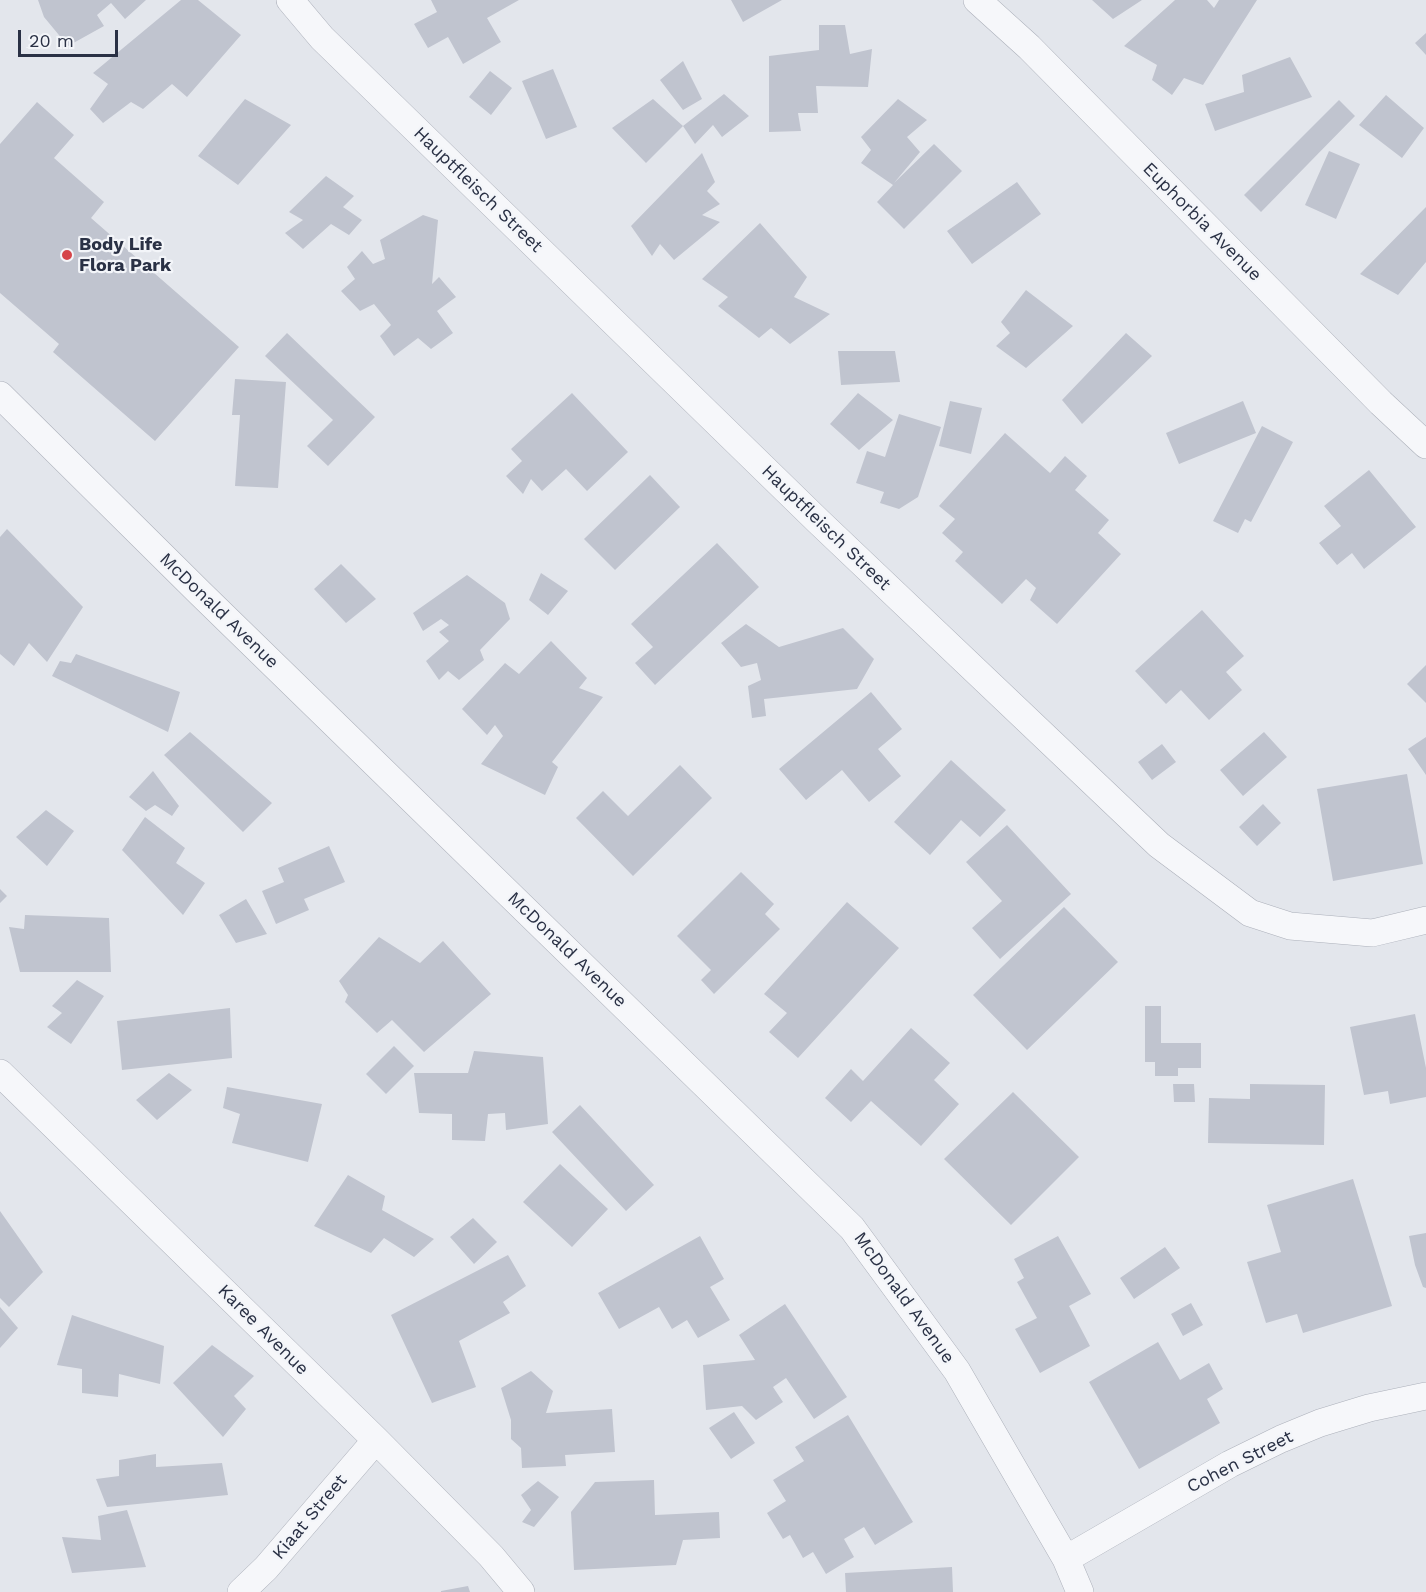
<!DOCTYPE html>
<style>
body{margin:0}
#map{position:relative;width:1426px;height:1592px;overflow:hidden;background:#e3e6ec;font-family:"Work Sans",sans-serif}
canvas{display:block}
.scale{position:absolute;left:18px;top:30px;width:100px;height:27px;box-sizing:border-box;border:3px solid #2a3145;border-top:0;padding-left:8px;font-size:18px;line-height:21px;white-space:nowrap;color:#2a3145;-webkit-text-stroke:4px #f3f5f9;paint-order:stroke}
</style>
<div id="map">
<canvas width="1426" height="1592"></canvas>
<div class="scale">20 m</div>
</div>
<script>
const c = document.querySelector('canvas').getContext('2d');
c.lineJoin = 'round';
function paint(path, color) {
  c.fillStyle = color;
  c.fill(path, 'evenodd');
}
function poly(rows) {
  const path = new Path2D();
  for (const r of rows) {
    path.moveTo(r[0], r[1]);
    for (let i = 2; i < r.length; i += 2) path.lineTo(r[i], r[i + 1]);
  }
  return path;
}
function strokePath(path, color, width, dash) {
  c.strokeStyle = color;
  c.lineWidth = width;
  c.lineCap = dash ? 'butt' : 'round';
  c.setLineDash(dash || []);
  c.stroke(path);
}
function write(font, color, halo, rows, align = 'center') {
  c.font = font + ' "Work Sans",sans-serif';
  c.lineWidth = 4.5;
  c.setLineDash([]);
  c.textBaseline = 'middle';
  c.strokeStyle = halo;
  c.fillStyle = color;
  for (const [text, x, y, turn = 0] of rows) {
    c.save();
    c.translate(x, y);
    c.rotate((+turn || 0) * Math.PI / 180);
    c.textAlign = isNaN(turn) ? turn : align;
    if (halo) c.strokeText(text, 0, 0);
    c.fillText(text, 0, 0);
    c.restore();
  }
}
const building = poly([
 [38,0,146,0,125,19,111,3,97,15,104,26,68,46,44,17],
 [181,0,198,0,241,35,187,97,172,84,143,109,131,102,103,123,90,109,108,84,93,73],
 [431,0,519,0,487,18,501,42,463,64,448,37,428,48,414,24,437,12],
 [731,0,782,0,743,22],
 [1092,0,1142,0,1113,19],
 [1175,0,1207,0,1214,8,1219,0,1257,0,1203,85,1184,78,1172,95,1152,80,1157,65,1124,46],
 [819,25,845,25,850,54,872,49,868,87,816,86,818,113,798,113,801,131,769,132,769,56,819,50],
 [1426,33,1426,55,1415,43],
 [1290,57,1312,97,1215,131,1205,104,1244,92,1242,75],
 [683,61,702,99,683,110,660,80],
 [553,69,577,127,546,139,522,81],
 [490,71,512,88,491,115,469,97],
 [724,94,749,116,722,137,713,125,695,144,683,126],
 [1386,95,1424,128,1402,158,1359,125],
 [245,99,291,125,238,185,198,156],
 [653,99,683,126,646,163,612,128],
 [898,99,927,120,907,137,920,152,894,183,934,144,962,171,904,229,877,202,893,185,861,163,871,150,861,137],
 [1339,100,1355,116,1261,212,1244,195],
 [37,102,74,135,54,158,104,202,91,218,239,347,155,441,53,352,59,344,0,293,0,144],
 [1329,151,1360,164,1336,219,1305,205],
 [702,153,715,182,707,191,720,204,702,215,720,222,674,260,660,244,652,256,631,226],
 [326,176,354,196,343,207,362,220,349,235,331,224,303,249,285,233,303,220,289,212],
 [1017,182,1041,214,972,264,947,231],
 [1426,207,1426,262,1398,295,1360,274],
 [423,215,438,220,432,284,439,277,456,297,437,311,453,333,431,349,418,338,394,356,380,336,391,325,374,304,360,311,341,291,355,279,347,267,362,251,373,264,385,259,380,240],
 [760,223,807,277,794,297,830,314,790,344,771,328,759,338,718,306,728,297,702,279],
 [1026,290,1073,326,1026,368,996,346,1010,333,1001,322],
 [287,333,375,417,328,466,307,446,333,420,265,356],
 [1126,333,1152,356,1082,424,1062,400],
 [838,351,895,351,900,382,841,385],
 [235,379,286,382,278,488,235,486,240,415,232,415],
 [572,393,628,452,587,491,566,469,542,491,531,479,523,494,506,476,522,461,511,449],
 [858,393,893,420,859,450,830,424],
 [950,401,982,408,971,454,939,446],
 [1243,401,1256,433,1179,464,1166,433],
 [899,414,941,427,918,497,899,509,880,503,884,492,856,483,867,451,885,457],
 [1262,426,1293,442,1251,522,1245,519,1238,533,1213,521],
 [1005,433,1050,473,1065,456,1087,476,1075,490,1109,520,1098,533,1121,554,1057,624,1030,600,1036,588,1026,579,1002,604,955,561,963,552,942,533,955,519,939,506],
 [1369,470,1416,527,1364,569,1352,553,1337,565,1319,543,1341,526,1324,506],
 [650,475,680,507,615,570,584,539],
 [7,529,83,607,47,662,29,643,14,666,0,654,0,537],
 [717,543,759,587,655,685,635,663,653,647,631,624],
 [341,564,376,599,346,623,314,589],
 [541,573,568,591,548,615,529,600],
 [467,575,505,603,510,619,480,650,484,660,459,680,448,671,439,680,426,661,449,641,439,632,449,625,441,619,423,631,413,613],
 [1202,610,1244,656,1226,672,1242,690,1209,720,1181,690,1166,704,1135,671],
 [746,624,779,647,843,628,874,659,857,689,764,699,766,716,752,718,748,686,761,680,757,663,741,667,721,643],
 [551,641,587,678,579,688,603,697,552,762,558,767,545,795,481,764,503,736,495,725,487,735,462,709,505,663,519,674],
 [76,654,180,692,168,732,52,676,60,661,71,663],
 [1426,665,1426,703,1407,684],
 [871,692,902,729,878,749,901,776,869,802,842,770,806,800,779,769],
 [190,732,272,803,243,832,164,755],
 [1264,732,1287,757,1243,796,1220,770],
 [1426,737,1426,775,1408,749],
 [1162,744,1176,762,1152,780,1138,762],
 [951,760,1006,810,980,837,961,820,930,855,894,822],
 [680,765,712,798,633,876,576,818,603,791,628,816],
 [153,771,179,806,172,816,155,805,146,811,129,797],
 [1407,774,1423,864,1333,881,1317,789],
 [1263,804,1281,823,1257,846,1239,827],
 [46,810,74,831,47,866,16,837],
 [145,817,185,848,176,863,205,883,183,915,122,850],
 [1007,825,1071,894,1000,959,972,928,1002,901,966,862],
 [329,846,345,882,304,899,309,910,276,924,262,891,284,882,278,868],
 [741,872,774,904,765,914,780,929,714,994,701,980,711,970,677,936],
 [0,889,7,896,0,903],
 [246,899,267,934,236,943,219,915],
 [847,902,899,948,798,1058,769,1032,787,1013,764,994],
 [1064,907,1118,962,1027,1050,973,995],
 [25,915,109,918,111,972,20,972,9,927,24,929],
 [379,937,420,963,443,941,491,994,424,1052,392,1020,377,1033,345,1002,348,995,339,981],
 [77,980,104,996,71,1044,47,1027,62,1013,52,1006],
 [1145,1006,1161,1006,1161,1043,1201,1043,1201,1068,1178,1068,1178,1076,1155,1076,1155,1062,1145,1062],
 [230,1008,232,1058,122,1070,117,1021],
 [1415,1014,1426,1068,1426,1097,1390,1104,1388,1091,1364,1095,1350,1027],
 [911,1028,950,1063,934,1080,959,1104,921,1146,871,1101,851,1122,825,1098,851,1069,863,1081],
 [394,1046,414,1066,386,1094,366,1074],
 [474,1051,543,1057,548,1124,506,1130,505,1113,488,1114,485,1141,452,1140,452,1114,419,1113,414,1073,468,1073],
 [169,1073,192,1090,157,1120,136,1100],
 [1173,1084,1194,1084,1195,1102,1174,1102],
 [1250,1084,1325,1085,1324,1145,1208,1143,1209,1098,1250,1099],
 [227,1087,322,1104,308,1162,232,1143,240,1114,223,1108],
 [1013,1092,1079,1157,1011,1225,944,1159],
 [580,1105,654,1185,626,1211,552,1132],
 [560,1164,608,1209,572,1247,523,1202],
 [348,1175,385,1196,382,1210,434,1239,414,1257,384,1238,371,1253,314,1226],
 [1353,1179,1392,1306,1303,1333,1297,1314,1266,1323,1247,1262,1281,1252,1267,1205],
 [0,1211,43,1272,9,1307,0,1298],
 [473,1218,497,1242,474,1264,450,1237],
 [1426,1233,1426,1288,1423,1287,1415,1265,1409,1236],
 [700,1236,724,1279,710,1287,730,1320,698,1338,687,1320,672,1329,659,1307,619,1329,598,1293],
 [1058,1236,1091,1294,1069,1306,1090,1346,1040,1373,1015,1329,1037,1318,1017,1282,1024,1278,1014,1259],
 [1165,1247,1180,1268,1134,1299,1120,1278],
 [508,1255,526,1286,503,1302,510,1313,459,1341,476,1387,432,1403,391,1315],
 [1191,1303,1203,1325,1183,1336,1171,1314],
 [785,1304,847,1397,814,1419,786,1378,773,1387,783,1402,756,1420,742,1406,706,1410,703,1365,755,1360,739,1335],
 [0,1307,18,1328,0,1348],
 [72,1315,164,1346,160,1384,119,1374,118,1397,82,1393,82,1369,57,1365],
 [1158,1342,1180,1380,1209,1363,1223,1389,1207,1399,1220,1423,1139,1469,1089,1382],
 [212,1345,254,1376,234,1396,246,1409,223,1437,173,1383],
 [531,1371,553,1391,546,1413,612,1409,615,1452,565,1455,566,1466,522,1468,521,1448,511,1439,511,1420,501,1388],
 [734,1412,755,1443,731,1459,709,1428],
 [848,1415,913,1522,875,1545,864,1527,844,1539,854,1557,826,1574,813,1552,803,1558,790,1535,783,1539,767,1513,786,1501,773,1480,804,1461,795,1447],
 [156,1454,156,1467,222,1463,228,1495,107,1507,96,1479,119,1476,119,1460],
 [654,1480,655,1515,719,1512,720,1538,683,1540,676,1565,574,1570,571,1512,595,1482],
 [538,1481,559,1497,534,1527,522,1522,531,1510,521,1495],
 [127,1510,146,1567,72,1573,62,1537,101,1540,98,1516],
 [952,1567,953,1592,846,1592,845,1573],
 [468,1586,470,1592,441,1592,441,1591]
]);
const minor = poly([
 [290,0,322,38,818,521,1159,845,1250,913,1290,926,1372,933,1426,920],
 [977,0,1029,47,1381,403,1426,445],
 [0,395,201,594,852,1228,957,1371,1066,1559,1080,1592],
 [0,1073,376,1440,491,1556,521,1592],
 [1066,1559,1230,1464,1281,1439,1320,1423,1369,1408,1426,1396],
 [241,1592,266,1568,376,1440]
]);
const markers = [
 [67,255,6,"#d54449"]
];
const streetNames = [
 ["Hauptfleisch Street",478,190,44],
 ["Euphorbia Avenue",1202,222,45],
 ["Hauptfleisch Street",826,528,44],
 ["McDonald Avenue",219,611,44],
 ["McDonald Avenue",567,950,44],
 ["McDonald Avenue",904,1298,54],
 ["Karee Avenue",263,1330,45],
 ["Cohen Street",1240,1462,-27],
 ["Kiaat Street",310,1517,-50]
];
const poiNames = [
 ["Body Life",79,245],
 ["Flora Park",79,266]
];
paint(building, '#c0c4cf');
strokePath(minor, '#acb0ba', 28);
strokePath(minor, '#f6f7fa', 27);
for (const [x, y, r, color] of markers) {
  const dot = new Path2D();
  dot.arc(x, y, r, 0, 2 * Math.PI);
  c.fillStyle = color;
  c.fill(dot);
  strokePath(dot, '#f3f5f9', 2);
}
write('18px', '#2a3145', '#f3f5f9', streetNames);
write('bold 18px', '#2a3145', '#f3f5f9', poiNames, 'left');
</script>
